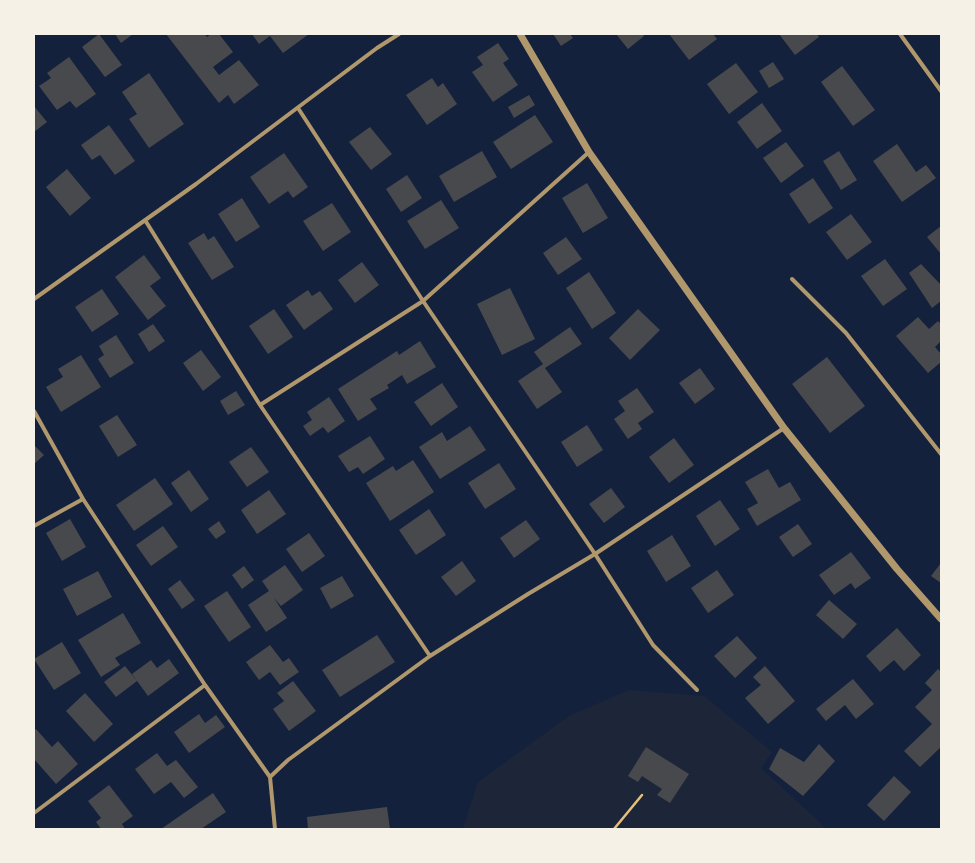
<!DOCTYPE html>
<style>
body{margin:0}
#map{position:relative;width:975px;height:863px;overflow:hidden;background:#14213d;font-family:Quicksand,sans-serif}
canvas{display:block}
.frame{position:absolute;inset:0;border:35px solid #f6f1e7;pointer-events:none}
</style>
<div id="map">
<canvas width="975" height="863"></canvas>
<div class="frame"></div>
</div>
<script>
const c = document.querySelector('canvas').getContext('2d');
c.lineJoin = 'round';
function paint(path, color) {
  c.fillStyle = color;
  c.fill(path, 'evenodd');
}
function poly(rows) {
  const path = new Path2D();
  for (const r of rows) {
    path.moveTo(r[0], r[1]);
    for (let i = 2; i < r.length; i += 2) path.lineTo(r[i], r[i + 1]);
  }
  return path;
}
function strokePath(path, color, width, dash) {
  c.strokeStyle = color;
  c.lineWidth = width;
  c.lineCap = dash ? 'butt' : 'round';
  c.setLineDash(dash || []);
  c.stroke(path);
}
const green = poly([
 [629,690,704,696,772,752,761,768,827,829,463,829,478,782,569,716]
]);
const building = poly([
 [99,34,122,65,105,77,82,47],
 [115,34,133,34,121,43],
 [166,34,205,34,207,37,211,34,219,34,233,52,213,67,219,75,239,60,259,85,234,104,228,95,219,103],
 [252,34,309,34,283,53,270,36,259,44],
 [553,34,570,34,573,38,561,46],
 [616,34,643,34,644,36,628,49],
 [669,34,713,34,717,39,689,60],
 [779,34,817,34,819,37,795,55],
 [498,43,509,59,503,63,518,85,493,102,472,72,483,65,477,57],
 [69,57,96,94,76,108,70,101,57,110,39,86,51,78,47,73],
 [773,62,784,79,769,88,759,71],
 [736,63,758,92,729,114,707,84],
 [842,66,875,110,853,126,821,82],
 [149,73,184,124,149,148,129,119,137,114,122,92],
 [432,78,438,87,443,83,457,104,427,125,406,95],
 [529,95,535,105,514,118,508,107],
 [762,103,782,131,757,149,737,122],
 [34,106,47,122,34,132],
 [535,115,553,142,511,169,493,142],
 [109,125,135,161,115,175,100,155,92,160,81,145],
 [370,127,392,154,371,170,349,142],
 [786,142,804,166,781,183,763,158],
 [897,144,916,172,926,165,936,178,902,202,873,161],
 [482,151,497,177,454,202,439,176],
 [839,151,857,180,841,190,823,161],
 [284,153,308,187,293,198,288,191,269,204,250,177],
 [67,169,91,198,70,216,46,187],
 [407,175,422,198,401,212,386,189],
 [813,178,833,208,809,224,789,194],
 [587,183,608,218,583,233,562,198],
 [242,198,260,227,236,242,218,214],
 [441,200,459,228,425,249,407,221],
 [332,203,351,232,323,251,303,221],
 [851,214,872,242,847,260,826,232],
 [941,226,941,254,927,237],
 [204,233,208,240,214,236,234,267,212,280,188,243],
 [566,237,582,259,558,275,543,253],
 [144,255,161,278,150,286,166,306,148,320,115,277],
 [885,259,907,289,883,306,861,276],
 [362,262,379,285,355,303,338,280],
 [921,264,941,285,941,301,932,308,909,273],
 [589,272,616,313,592,329,566,288],
 [510,288,535,339,502,355,477,304],
 [102,289,119,314,92,332,75,307],
 [308,290,312,296,320,291,333,309,304,330,286,305],
 [274,309,293,337,268,354,249,326],
 [638,309,660,330,630,360,609,338],
 [918,317,929,329,938,321,941,324,941,341,935,347,941,354,941,362,928,373,896,336],
 [153,324,165,341,149,352,138,334],
 [570,327,582,344,545,368,562,392,537,409,518,381,543,364,534,352],
 [116,335,134,363,110,378,98,359,104,355,99,346],
 [420,341,436,367,407,384,402,375,387,385,389,388,370,399,377,409,358,421,338,389,397,351,399,355],
 [201,350,221,377,203,391,183,363],
 [81,355,101,387,61,412,46,387,63,377,58,369],
 [827,357,865,406,830,433,792,384],
 [700,368,715,389,695,404,679,383],
 [442,383,458,407,431,426,414,402],
 [637,388,654,412,638,423,642,429,628,439,614,419,625,411,618,401],
 [236,391,245,405,228,415,220,401],
 [329,397,345,421,328,433,323,427,310,436,303,426,312,420,307,412],
 [117,415,137,445,118,457,99,426],
 [587,425,603,450,577,467,561,442],
 [470,426,486,450,440,479,419,447,442,432,447,441],
 [370,436,385,459,363,474,358,467,349,472,338,456],
 [674,438,694,465,669,483,649,457],
 [34,445,44,455,34,464],
 [251,447,269,472,247,487,229,462],
 [413,460,434,492,390,521,366,483,393,466,396,471],
 [499,463,516,489,485,509,468,483],
 [768,469,779,488,790,482,801,500,757,526,747,509,758,503,745,482],
 [189,470,209,499,191,512,171,483],
 [155,478,173,504,134,531,116,505],
 [611,488,625,507,604,523,589,504],
 [269,490,286,514,257,534,241,510],
 [720,500,740,529,715,546,696,516],
 [429,509,446,535,416,555,399,530],
 [70,519,86,547,62,561,46,533],
 [526,520,540,539,514,558,500,538],
 [219,521,226,532,216,539,208,529],
 [798,524,812,544,793,557,779,537],
 [163,526,178,547,151,566,136,545],
 [309,533,325,556,302,572,286,549],
 [672,535,691,566,666,582,647,551],
 [851,552,871,578,855,589,851,583,834,595,819,575],
 [462,561,476,581,456,596,441,577],
 [941,563,941,583,931,576],
 [285,565,303,590,281,606,274,598,287,618,266,632,248,605,269,591,262,581],
 [244,566,254,580,242,589,232,575],
 [717,570,734,595,708,613,691,588],
 [98,571,112,597,77,616,63,589],
 [342,576,354,596,331,609,320,588],
 [180,580,195,600,182,609,168,589],
 [227,591,251,627,229,642,204,606],
 [829,600,857,624,843,639,816,615],
 [123,613,141,643,115,658,120,665,101,677,78,640],
 [897,628,921,655,904,671,894,660,880,672,866,656],
 [377,635,395,662,340,697,322,670],
 [737,636,757,658,735,678,714,656],
 [62,642,81,673,54,690,34,659],
 [270,645,283,662,289,658,299,672,280,685,270,672,259,680,246,662],
 [169,659,179,673,148,696,132,674,151,660,157,668],
 [125,666,137,681,116,697,104,682],
 [765,666,795,701,768,724,745,698,761,685,753,677],
 [938,669,941,672,941,747,920,767,904,751,932,724,915,707,932,690,925,683],
 [853,679,874,704,856,719,845,705,826,721,816,709],
 [293,681,316,711,289,731,273,709,284,701,277,693],
 [85,693,113,724,94,742,66,711],
 [199,714,205,723,216,715,225,727,189,753,174,732],
 [36,729,52,747,58,741,78,764,56,784,34,759,34,731],
 [819,744,835,761,803,796,769,769,780,748,804,762],
 [646,747,689,774,670,803,657,795,662,789,642,776,638,782,628,776],
 [157,753,167,766,176,760,198,787,184,798,171,782,154,794,135,769],
 [894,776,911,792,884,821,867,805],
 [109,785,133,816,122,824,125,829,101,829,96,822,101,818,88,801],
 [213,793,226,812,201,829,161,829],
 [387,807,390,829,308,829,307,817]
]);
const path = poly([
 [614,829,642,795]
]);
const minor = poly([
 [900,34,941,91],
 [298,108,423,301,595,554,653,645,697,690],
 [145,220,260,405,430,656],
 [792,279,846,333,941,454],
 [34,299,196,184,377,48,399,34],
 [260,405,423,301,589,152],
 [34,411,83,499,205,685,270,777],
 [34,526,83,499],
 [34,813,205,685],
 [275,829,270,777,288,760,430,656,528,594,595,554,784,428]
]);
const tertiary = poly([
 [520,34,589,152,784,428,897,569,941,619]
]);
paint(green, '#1d2539');
paint(building, '#48494c');
strokePath(path, '#e5c07b', 2.5);
strokePath(minor, '#b1986c', 4);
strokePath(tertiary, '#b1986c', 7);
</script>
